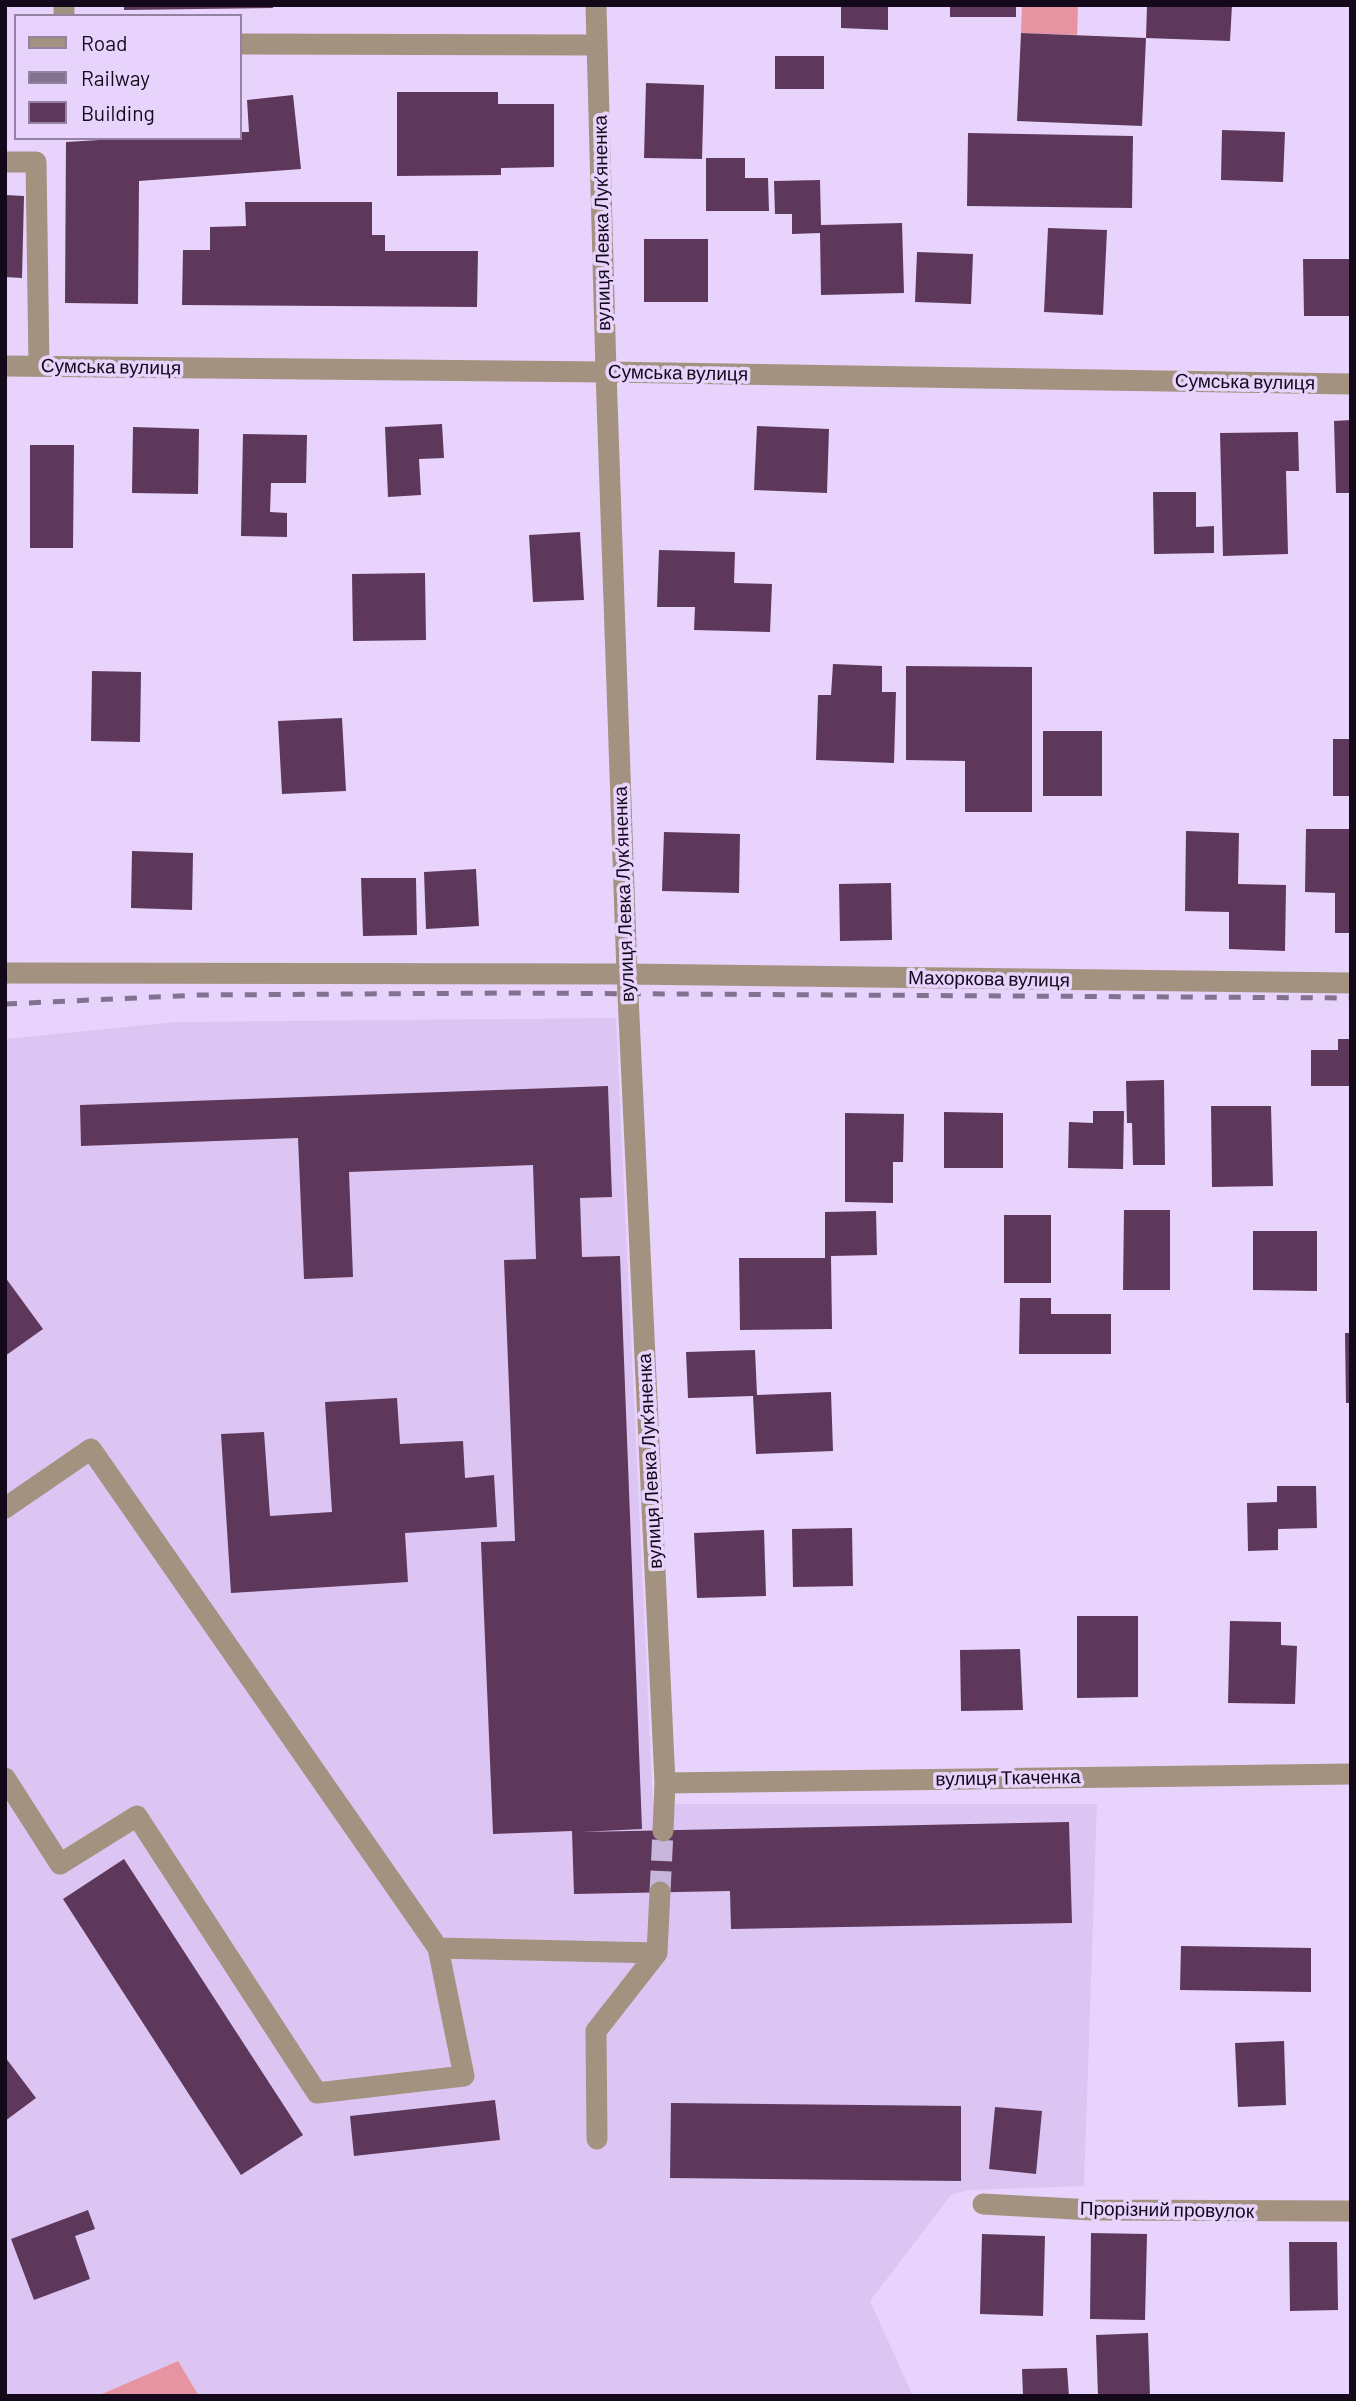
<!DOCTYPE html>
<meta charset="utf-8">
<style>
body{margin:0}
#map{position:relative;width:1356px;height:2401px;overflow:hidden;background:#e8d3fc;font-family:Barlow,sans-serif}
canvas{display:block}
.frame{position:absolute;inset:0;border:7px solid #13091b;pointer-events:none}
.legend{position:absolute;left:14px;top:14px;width:228px;height:126px;box-sizing:border-box;background:#e8d3fc;border:2px solid #9382a2;margin:0;padding:9px 12px;list-style:none;font-size:21px;color:#13091b}
.legend li{display:flex;align-items:center;gap:14px;height:35px}
.legend b{width:35px;border:2px solid #9382a2}
</style>
<div id="map">
<canvas width="1356" height="2401"></canvas>
<div class="frame"></div>
<ul class="legend">
<li><b style="height:9px;background:#a49280"></b>Road</li>
<li><b style="height:9px;background:#827290"></b>Railway</li>
<li><b style="height:19px;background:#5d385b"></b>Building</li>
</ul>
</div>
<script>
const c = document.querySelector('canvas').getContext('2d');
c.lineJoin = 'round';
function paint(path, color) {
  c.fillStyle = color;
  c.fill(path, 'evenodd');
}
function poly(rows) {
  const path = new Path2D();
  for (const r of rows) {
    path.moveTo(r[0], r[1]);
    for (let i = 2; i < r.length; i += 2) path.lineTo(r[i], r[i + 1]);
  }
  return path;
}
function strokePath(path, color, width, dash) {
  c.strokeStyle = color;
  c.lineWidth = width;
  c.lineCap = dash ? 'butt' : 'round';
  c.setLineDash(dash || []);
  c.stroke(path);
}
function write(font, color, halo, rows, align = 'center') {
  c.font = font + ' Barlow,sans-serif';
  c.lineWidth = 7;
  c.setLineDash([]);
  c.textBaseline = 'middle';
  c.strokeStyle = halo;
  c.fillStyle = color;
  for (const [text, x, y, turn = 0] of rows) {
    c.save();
    c.translate(x, y);
    c.rotate((+turn || 0) * Math.PI / 180);
    c.textAlign = isNaN(turn) ? turn : align;
    if (halo) c.strokeText(text, 0, 0);
    c.fillText(text, 0, 0);
    c.restore();
  }
}
const built = poly([
 [616,1018,653,1804,1097,1804,1084,2186,969,2190,951,2195,870,2301,913,2396,199,2396,177,2361,97,2396,5,2396,5,1039,175,1022]
]);
const green = poly([
 [1022,5,1078,5,1077,35,1021,33],
 [178,2361,199,2396,97,2396]
]);
const building = poly([
 [124,5,273,5,273,8,124,10],
 [841,5,888,5,888,30,841,28],
 [950,5,1016,5,1016,17,950,17],
 [1147,5,1232,5,1230,41,1146,38],
 [1021,33,1146,38,1142,126,1017,121],
 [775,56,824,56,824,89,775,89],
 [646,83,704,85,702,159,644,158],
 [397,92,498,92,498,104,554,104,554,167,501,168,501,175,397,176],
 [293,95,301,169,139,181,138,304,65,303,66,142,133,138,240,138,240,132,249,132,247,100],
 [1222,130,1285,132,1283,182,1221,180],
 [968,133,1133,136,1132,208,967,206],
 [706,158,745,158,745,178,768,178,769,211,706,211],
 [820,180,821,225,902,223,904,293,821,295,820,233,792,234,792,214,775,214,774,181],
 [5,195,24,196,22,278,5,277],
 [245,202,372,202,372,235,385,235,385,251,478,251,477,307,182,305,183,250,210,250,210,227,246,226],
 [1048,228,1107,230,1103,315,1044,312],
 [644,239,708,239,708,302,644,302],
 [917,252,973,254,971,304,915,302],
 [1303,259,1351,259,1351,316,1304,316],
 [1351,420,1351,493,1336,493,1334,421],
 [442,424,444,458,419,459,421,495,388,497,385,427],
 [757,426,829,429,827,493,754,490],
 [133,427,199,429,198,494,132,493],
 [1298,432,1299,471,1286,471,1288,554,1223,556,1220,433],
 [243,434,307,435,306,483,271,483,270,512,287,513,287,537,241,536],
 [30,445,74,445,73,548,30,548],
 [1153,492,1196,492,1196,527,1214,526,1214,553,1154,554],
 [580,532,584,600,533,602,529,535],
 [659,550,735,552,734,583,772,584,770,632,694,630,695,607,657,607],
 [425,573,426,640,353,641,352,574],
 [833,664,882,666,882,692,896,692,894,763,816,760,818,695,831,695],
 [906,666,1032,667,1032,812,965,812,965,761,906,760],
 [92,671,141,672,140,742,91,741],
 [342,718,346,791,282,794,278,721],
 [1043,731,1102,731,1102,796,1043,796],
 [1333,739,1351,739,1351,796,1333,796],
 [1306,829,1351,829,1351,933,1335,933,1335,893,1305,892],
 [1186,831,1239,833,1238,884,1286,885,1285,951,1229,949,1229,912,1185,911],
 [664,832,740,834,739,893,662,891],
 [132,851,193,853,192,910,131,908],
 [476,869,479,926,426,929,424,872],
 [361,878,416,878,417,935,363,936],
 [891,883,892,940,840,941,839,884],
 [1338,1039,1351,1039,1351,1086,1311,1086,1311,1050,1338,1050],
 [1164,1080,1165,1165,1133,1165,1132,1123,1127,1123,1126,1081],
 [608,1086,612,1197,580,1198,582,1257,620,1256,642,1829,581,1832,1069,1822,1072,1923,731,1929,730,1891,574,1894,572,1831,493,1834,481,1542,515,1541,504,1260,536,1259,533,1165,349,1172,353,1277,304,1279,298,1138,81,1146,80,1105],
 [1211,1106,1271,1106,1273,1186,1212,1187],
 [1093,1111,1124,1111,1123,1169,1068,1168,1069,1122,1093,1123],
 [944,1112,1003,1113,1003,1168,944,1168],
 [845,1113,904,1114,903,1162,893,1162,893,1203,845,1202],
 [1124,1210,1170,1210,1170,1290,1123,1290],
 [876,1211,877,1255,831,1256,832,1329,740,1330,739,1258,825,1258,825,1212],
 [1004,1215,1051,1215,1051,1283,1004,1283],
 [1253,1231,1317,1231,1317,1291,1253,1290],
 [5,1277,43,1329,5,1356],
 [1020,1298,1051,1298,1051,1314,1111,1314,1111,1354,1019,1354],
 [1345,1333,1351,1333,1351,1403,1346,1403],
 [755,1350,757,1395,831,1392,833,1451,756,1454,753,1396,688,1398,686,1352],
 [397,1398,400,1444,463,1441,465,1478,494,1475,497,1527,405,1533,408,1582,231,1593,221,1434,264,1432,270,1516,332,1512,325,1402],
 [1277,1486,1316,1486,1317,1528,1278,1529,1278,1550,1248,1551,1247,1503,1277,1502],
 [852,1528,853,1586,793,1587,792,1529],
 [764,1530,766,1596,697,1598,694,1533],
 [1077,1616,1138,1616,1138,1697,1077,1698],
 [1230,1621,1281,1622,1281,1645,1297,1646,1295,1704,1228,1703],
 [1020,1649,1023,1710,961,1711,960,1650],
 [124,1859,303,2135,241,2175,63,1899],
 [1181,1946,1311,1948,1311,1992,1180,1990],
 [1284,2041,1286,2105,1238,2107,1235,2043],
 [5,2057,36,2098,5,2121],
 [495,2100,500,2140,354,2156,350,2116],
 [671,2103,961,2106,961,2181,670,2178],
 [995,2107,1042,2111,1036,2174,989,2169],
 [88,2210,95,2229,75,2236,90,2279,34,2300,11,2239],
 [1091,2233,1147,2234,1145,2320,1090,2319],
 [982,2234,1045,2236,1043,2316,980,2314],
 [1289,2242,1337,2242,1338,2310,1290,2311],
 [1148,2333,1150,2396,1098,2396,1096,2335],
 [1067,2368,1069,2396,1023,2396,1022,2369]
]);
const minorTunnel = poly([
 [660,1892,663,1831]
]);
const minor = poly([
 [64,5,64,16],
 [596,5,606,372,627,974,665,1783,663,1831],
 [240,44,597,45],
 [5,162,36,162,39,366],
 [5,366,606,372,1351,384],
 [5,973,627,974,1351,983],
 [5,1508,91,1449,438,1948,464,2076,317,2093,137,1816,60,1864,5,1778],
 [665,1783,1351,1774],
 [438,1948,657,1953],
 [597,2139,596,2031,657,1953,660,1892],
 [983,2204,1092,2210,1351,2211]
]);
const rail = poly([
 [5,1004,199,995,509,993,1351,998]
]);
const streetNames = [
 ["вулиця Левка Лукʼяненка",602,223,-91],
 ["Сумська вулиця",111,367,1],
 ["Сумська вулиця",678,373,1],
 ["Сумська вулиця",1245,382,1],
 ["вулиця Левка Лукʼяненка",624,894,-92],
 ["Махоркова вулиця",989,979,1],
 ["вулиця Левка Лукʼяненка",650,1461,-93],
 ["вулиця Ткаченка",1008,1778,-1],
 ["Прорізний провулок",1167,2210,1]
];
paint(built, '#ddc5f3');
paint(green, '#e693a2');
paint(building, '#5d385b');
strokePath(minorTunnel, '#c8b5da', 21, [21, 10]);
strokePath(minor, '#a49280', 21);
strokePath(rail, '#827290', 5, [12, 12]);
write('19px', '#13091b', '#e8d3fc', streetNames);
</script>
